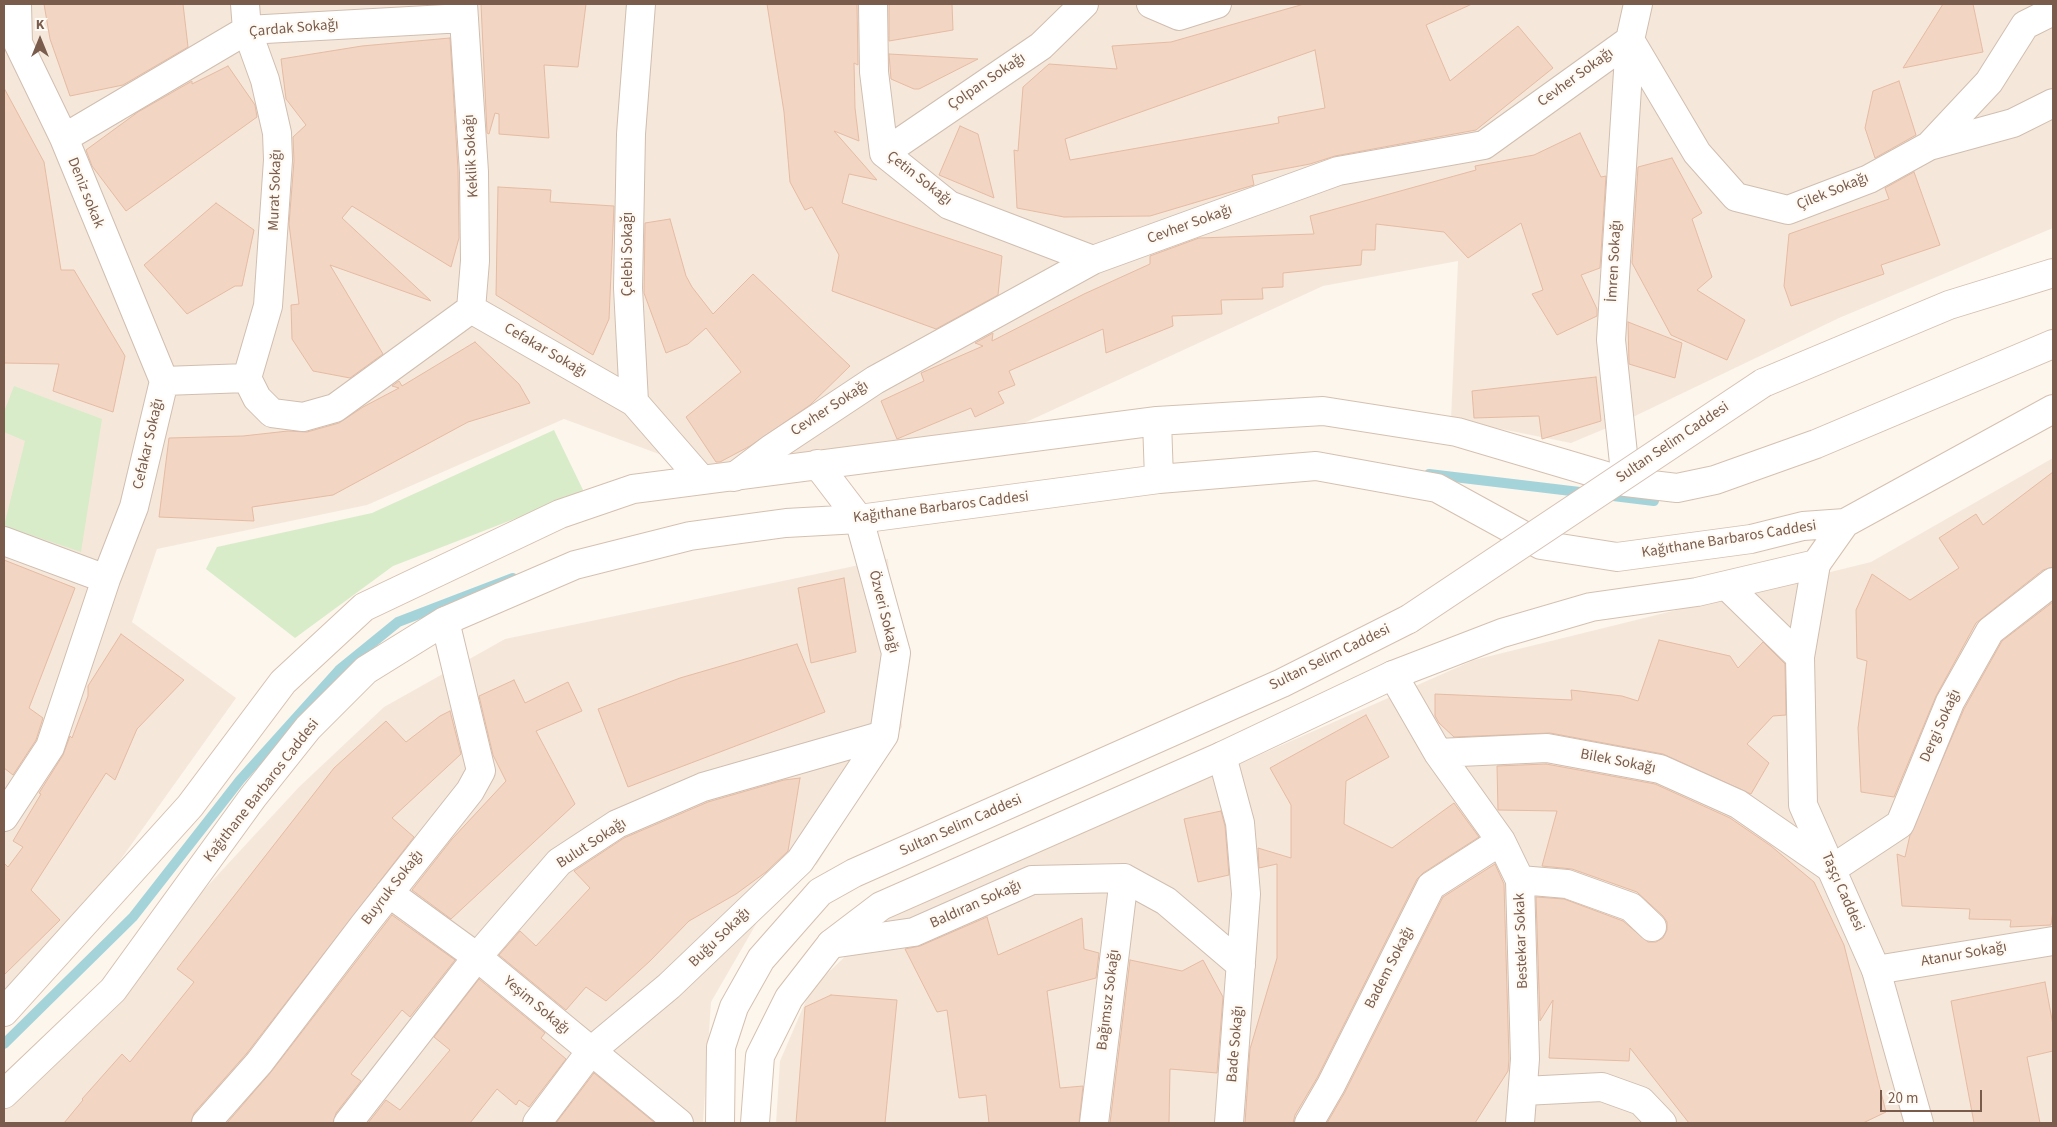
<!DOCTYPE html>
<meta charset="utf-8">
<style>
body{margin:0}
#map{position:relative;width:2057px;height:1127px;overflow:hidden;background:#fdf6ec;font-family:"Source Sans 3",sans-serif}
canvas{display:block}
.frame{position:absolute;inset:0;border:5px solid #7a5c4d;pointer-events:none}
.north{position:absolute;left:15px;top:15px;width:50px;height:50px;-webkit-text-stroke:4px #fffaf3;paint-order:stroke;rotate:0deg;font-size:14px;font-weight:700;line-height:20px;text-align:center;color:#7a5c4d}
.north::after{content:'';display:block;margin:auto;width:18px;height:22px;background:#7a5c4d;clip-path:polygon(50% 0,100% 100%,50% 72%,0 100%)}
.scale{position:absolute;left:1880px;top:1090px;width:102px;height:22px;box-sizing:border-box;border:2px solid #7a5c4d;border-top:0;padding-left:6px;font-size:15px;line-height:18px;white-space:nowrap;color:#7a5c4d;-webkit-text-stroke:4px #fffaf3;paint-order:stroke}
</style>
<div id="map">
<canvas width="2057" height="1127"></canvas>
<div class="frame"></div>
<div class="north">K</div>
<div class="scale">20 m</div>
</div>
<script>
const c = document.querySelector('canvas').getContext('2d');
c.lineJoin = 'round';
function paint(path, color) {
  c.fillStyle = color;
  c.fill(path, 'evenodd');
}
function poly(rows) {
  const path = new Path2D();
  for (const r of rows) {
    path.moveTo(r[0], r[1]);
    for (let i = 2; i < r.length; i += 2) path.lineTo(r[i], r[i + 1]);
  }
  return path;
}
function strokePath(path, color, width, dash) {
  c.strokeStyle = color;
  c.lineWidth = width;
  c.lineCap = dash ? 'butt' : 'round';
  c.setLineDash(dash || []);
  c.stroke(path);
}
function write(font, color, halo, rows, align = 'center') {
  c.font = font + ' "Source Sans 3",sans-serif';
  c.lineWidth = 4.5;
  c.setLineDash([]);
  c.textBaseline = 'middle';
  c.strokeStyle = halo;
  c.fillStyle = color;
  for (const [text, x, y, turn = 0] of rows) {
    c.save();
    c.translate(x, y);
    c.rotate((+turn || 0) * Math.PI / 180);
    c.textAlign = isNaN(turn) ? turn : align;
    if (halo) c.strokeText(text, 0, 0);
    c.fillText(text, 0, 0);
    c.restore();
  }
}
const residential = poly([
 [4,4,2053,4,2053,228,1839,318,1633,417,1571,443,1451,419,1458,261,1323,286,998,435,705,471,564,419,367,505,157,549,132,622,236,698,106,880,4,990],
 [2053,458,2053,1123,776,1123,780,1061,811,989,880,923,1474,660,1871,562],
 [888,559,902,727,817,864,774,893,711,1002,703,1123,4,1123,4,1106,299,787,384,707,505,639]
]);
const green = poly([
 [14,386,102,419,81,552,4,526,25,441,4,432,4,412],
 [554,430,584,492,393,566,295,638,206,569,217,547,372,513]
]);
const stream = poly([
 [1429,474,1588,493],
 [1605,495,1654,501],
 [4,1044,133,917,240,780,339,670,398,622,513,578]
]);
const building = poly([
 [44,4,183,4,188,47,123,85,70,96,50,39,44,4],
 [481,4,586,4,578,67,544,65,549,138,499,134,499,114,495,113,489,134,487,133,481,4],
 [767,4,857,4,858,65,854,63,855,108,859,141,834,131,877,180,849,174,842,203,1002,256,998,295,936,329,832,291,839,255,812,207,805,210,790,182,784,112,767,4],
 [889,4,952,4,953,30,889,41,889,4],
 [1304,4,1472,4,1426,25,1450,81,1518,26,1553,68,1476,130,1335,156,1310,164,1252,175,1254,185,1150,216,1064,217,1017,208,1014,150,1018,151,1023,87,1049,64,1117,69,1112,46,1171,42,1304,4],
 [1315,50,1325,108,1278,117,1279,123,1070,160,1065,139,1315,50],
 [1943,4,1973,4,1983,52,1903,68,1943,4],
 [450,38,458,170,459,238,451,267,352,206,342,218,431,301,330,265,383,354,350,378,313,371,292,339,291,305,299,304,289,224,294,161,293,137,306,125,286,99,281,59,362,46,450,38],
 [889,54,978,59,919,89,914,89,891,79,889,54],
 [228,66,255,105,257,117,126,211,92,166,86,150,138,112,192,81,192,84,228,66],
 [1899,81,1916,135,1875,158,1865,128,1873,91,1899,81],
 [4,88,44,162,61,270,74,270,125,356,113,412,53,391,59,364,4,363,4,88],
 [960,126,978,134,994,198,939,175,960,126],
 [1580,133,1601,177,1606,176,1600,268,1581,275,1597,309,1597,316,1557,335,1532,294,1543,290,1521,223,1468,258,1444,232,1376,224,1375,250,1362,250,1361,265,1283,273,1283,287,1262,288,1263,299,1221,300,1222,314,1172,316,1173,326,1106,353,1103,329,1009,371,1015,385,998,392,1004,403,975,417,971,408,897,439,881,401,924,381,921,373,983,346,975,343,993,333,992,341,1084,294,1150,264,1150,256,1199,238,1314,234,1310,216,1476,170,1475,166,1534,155,1580,133],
 [1672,158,1702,213,1692,219,1712,277,1697,290,1745,320,1727,360,1671,335,1632,263,1638,167,1672,158],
 [1914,172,1940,245,1881,265,1884,274,1791,306,1784,286,1789,234,1889,199,1885,188,1914,172],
 [498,187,551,190,550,202,614,206,609,319,593,355,496,295,498,187],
 [216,203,254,230,242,286,235,286,187,314,144,265,216,203],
 [670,219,686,276,692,287,713,314,753,274,850,366,810,405,750,446,720,462,716,462,686,417,741,372,706,328,688,344,666,353,644,293,645,223,670,219],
 [1628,322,1682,343,1675,378,1629,364,1628,322],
 [475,342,519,384,530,403,468,422,333,495,252,507,254,521,159,517,169,438,243,436,288,431,307,432,339,423,363,407,399,388,392,386,399,381,402,386,475,342],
 [1596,377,1601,421,1542,439,1539,416,1474,418,1472,391,1596,377],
 [2053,472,2053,567,2043,570,1976,623,1936,696,1894,797,1861,792,1858,728,1867,661,1857,658,1856,610,1872,574,1910,600,1959,568,1939,538,1976,514,1983,525,2053,472],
 [4,560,75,588,29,708,43,718,36,740,13,775,4,768,4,560],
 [844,578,856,652,811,663,798,588,844,578],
 [2053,602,2053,911,2051,925,2010,927,2011,920,1969,919,1970,909,1902,906,1897,854,1905,857,1910,835,1964,709,2002,641,2053,602],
 [121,634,184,680,137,729,115,780,106,773,31,890,60,920,4,975,4,863,8,867,23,847,13,841,41,794,39,793,63,755,70,736,72,738,88,696,88,686,121,634],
 [1659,640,1730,656,1738,668,1763,642,1785,664,1786,715,1773,716,1747,744,1769,763,1751,794,1663,754,1550,733,1454,737,1439,723,1435,716,1435,694,1572,700,1571,690,1622,696,1638,701,1659,640],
 [797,644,825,712,628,787,598,709,680,678,797,644],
 [514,680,525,703,568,682,582,711,536,731,575,804,451,919,412,890,452,839,506,781,493,755,479,696,514,680],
 [450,711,461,754,392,818,414,837,247,1053,194,1113,191,1123,64,1123,83,1100,82,1099,122,1054,130,1062,194,982,177,969,334,768,386,721,406,742,440,716,450,711],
 [1366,715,1389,757,1346,781,1344,824,1392,848,1454,803,1479,837,1423,873,1417,879,1317,1078,1295,1115,1293,1123,1245,1123,1250,1049,1277,958,1277,864,1259,868,1258,848,1291,858,1291,805,1270,768,1366,715],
 [1546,764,1655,784,1730,818,1771,846,1814,882,1844,945,1886,1112,1863,1123,1689,1123,1630,1048,1629,1061,1549,1058,1553,1000,1540,1021,1536,897,1564,899,1623,921,1648,942,1656,942,1663,938,1667,930,1667,922,1663,916,1637,892,1572,869,1542,866,1557,811,1498,810,1497,766,1546,764],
 [800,778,788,851,766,872,736,894,689,921,650,961,606,1001,586,987,566,1010,499,955,520,931,536,946,590,888,574,871,624,838,708,802,784,780,800,778],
 [1221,811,1225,826,1229,875,1198,882,1184,819,1221,811],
 [1495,864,1504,884,1509,1059,1508,1071,1475,1123,1327,1123,1345,1092,1443,897,1495,864],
 [392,915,455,960,410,1017,402,1010,351,1074,361,1081,336,1113,333,1123,227,1123,271,1072,392,915],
 [987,917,998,955,1082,918,1084,949,1099,953,1096,978,1047,991,1060,1088,1083,1086,1079,1123,989,1123,986,1095,959,1098,947,1010,937,1012,905,949,920,946,987,917],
 [1130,960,1182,971,1203,960,1223,997,1217,1073,1170,1069,1169,1123,1110,1123,1130,960],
 [479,979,545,1033,541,1038,566,1059,529,1107,519,1100,516,1105,497,1089,470,1123,368,1123,386,1100,400,1110,450,1050,434,1037,479,979],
 [2045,982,2053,1025,2053,1051,2027,1057,2040,1123,1974,1123,1951,1001,2045,982],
 [831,995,897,1000,885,1123,796,1123,805,1007,831,995],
 [594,1073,655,1123,556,1123,594,1073]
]);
const minor = poly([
 [17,4,18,43,64,138,164,381],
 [245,4,247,30,265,80,277,133,278,160,268,306,247,378],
 [463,4,474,172,475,261,471,309],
 [641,4,631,134,628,288,634,402,701,479],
 [873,4,874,72,884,153,949,205,1093,260],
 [1151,4,1179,16,1217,4],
 [1630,40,1697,153,1736,197,1788,210,1869,179,1929,146,1989,82,2025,25,2053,11],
 [64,138,247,30,464,18],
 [1929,146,2013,123,2053,103],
 [884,153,1041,46,1084,4],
 [164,381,247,378,257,398,272,413,303,417,335,408,471,309,634,402],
 [734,477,771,449,875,380,1093,260,1338,171,1484,145,1630,40,1638,4],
 [1626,482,1611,340,1630,40],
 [4,541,106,579],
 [1393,675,1438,753,1501,841,1520,880,1525,1059,1520,1123],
 [1438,753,1547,748,1660,769,1738,804,1832,869,1900,824,1950,702,1990,631,2053,582],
 [1222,756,1240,823,1246,894,1229,1123],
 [4,817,50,747,106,579,134,507,164,381],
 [1520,880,1567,884,1631,907,1652,927],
 [389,893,477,957,679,1123],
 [831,944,914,932,1032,880,1124,878,1166,901,1241,965],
 [1876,970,2053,941],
 [1524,1091,1602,1087,1641,1101,1662,1123],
 [206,1123,259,1063,364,925,470,791,481,771,445,621],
 [348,1123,477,957,559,862,617,824,703,787,884,735],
 [537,1123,591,1051,669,986,800,861,884,735,896,653,859,519],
 [1094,1123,1124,878],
 [1309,1123,1331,1085,1431,886,1501,841]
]);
const tertiary = poly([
 [1816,564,1800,657,1803,805,1876,970,1919,1123],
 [1727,586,1800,657]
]);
const secondary = poly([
 [1763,383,1949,305,2053,273],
 [1157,421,1159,479],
 [817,464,859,519],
 [4,1012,190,806,283,682,364,607,560,514,633,489,1157,421,1323,411,1457,432,1626,482,1677,488,1715,480,1816,444,2053,344],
 [4,1094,113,990,253,797,308,728,366,670,445,621,575,565,690,536,786,523,859,519,1159,479,1316,466,1437,488,1541,545,1617,557,1751,539,1803,526,1845,523,2053,409],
 [720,1123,721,1047,734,1007,761,959,820,892,854,873,1282,683,1409,619],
 [755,1123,760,1056,789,998,831,944,881,906,1222,756,1393,675,1502,633,1591,607,1697,592,1816,564,1845,523]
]);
const secondaryBridge = poly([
 [1409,619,1763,383]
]);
const streetNames = [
 ["Çardak Sokağı",294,29,-5],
 ["Cevher Sokağı",1576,78,-36],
 ["Çolpan Sokağı",987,82,-34],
 ["Keklik Sokağı",472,156,-93],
 ["Çetin Sokağı",919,179,38],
 ["Murat Sokağı",276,190,-88],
 ["Çilek Sokağı",1833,192,-22],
 ["Deniz sokak",85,193,68],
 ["Cevher Sokağı",1190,225,-20],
 ["Çelebi Sokağı",629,254,-90],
 ["İmren Sokağı",1615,261,-87],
 ["Cefakar Sokağı",545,351,30],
 ["Cevher Sokağı",830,409,-33],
 ["Sultan Selim Caddesi",1673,443,-34],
 ["Cefakar Sokağı",149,444,-77],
 ["Kağıthane Barbaros Caddesi",941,508,-7],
 ["Kağıthane Barbaros Caddesi",1729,540,-9],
 ["Özveri Sokağı",883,612,76],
 ["Sultan Selim Caddesi",1330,658,-26],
 ["Dergi Sokağı",1941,726,-66],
 ["Bilek Sokağı",1618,762,11],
 ["Kağıthane Barbaros Caddesi",262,791,-52],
 ["Sultan Selim Caddesi",961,826,-24],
 ["Bulut Sokağı",592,844,-33],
 ["Buyruk Sokağı",393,888,-52],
 ["Taşçı Caddesi",1842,892,66],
 ["Baldıran Sokağı",976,905,-24],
 ["Buğu Sokağı",720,938,-44],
 ["Bestekar Sokak",1522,941,-92],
 ["Atanur Sokağı",1964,955,-10],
 ["Badem Sokağı",1390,968,-63],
 ["Bağımsız Sokağı",1109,1000,-83],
 ["Yeşim Sokağı",536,1006,40],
 ["Bade Sokağı",1236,1044,-85]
];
paint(residential, '#f5e8da');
paint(green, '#d8ecc9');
strokePath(stream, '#a5d3da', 10);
paint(building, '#f3d5c3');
strokePath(building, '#e6bba3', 1);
strokePath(minor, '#d1beb0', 30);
strokePath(tertiary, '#d1beb0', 30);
strokePath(secondary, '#d6c0b0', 30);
strokePath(minor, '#fff', 28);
strokePath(tertiary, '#fff', 28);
strokePath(secondary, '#fff', 28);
strokePath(secondaryBridge, '#d6c0b0', 30, []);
strokePath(secondaryBridge, '#fff', 28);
write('15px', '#7a5c4d', '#fffaf3', streetNames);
</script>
